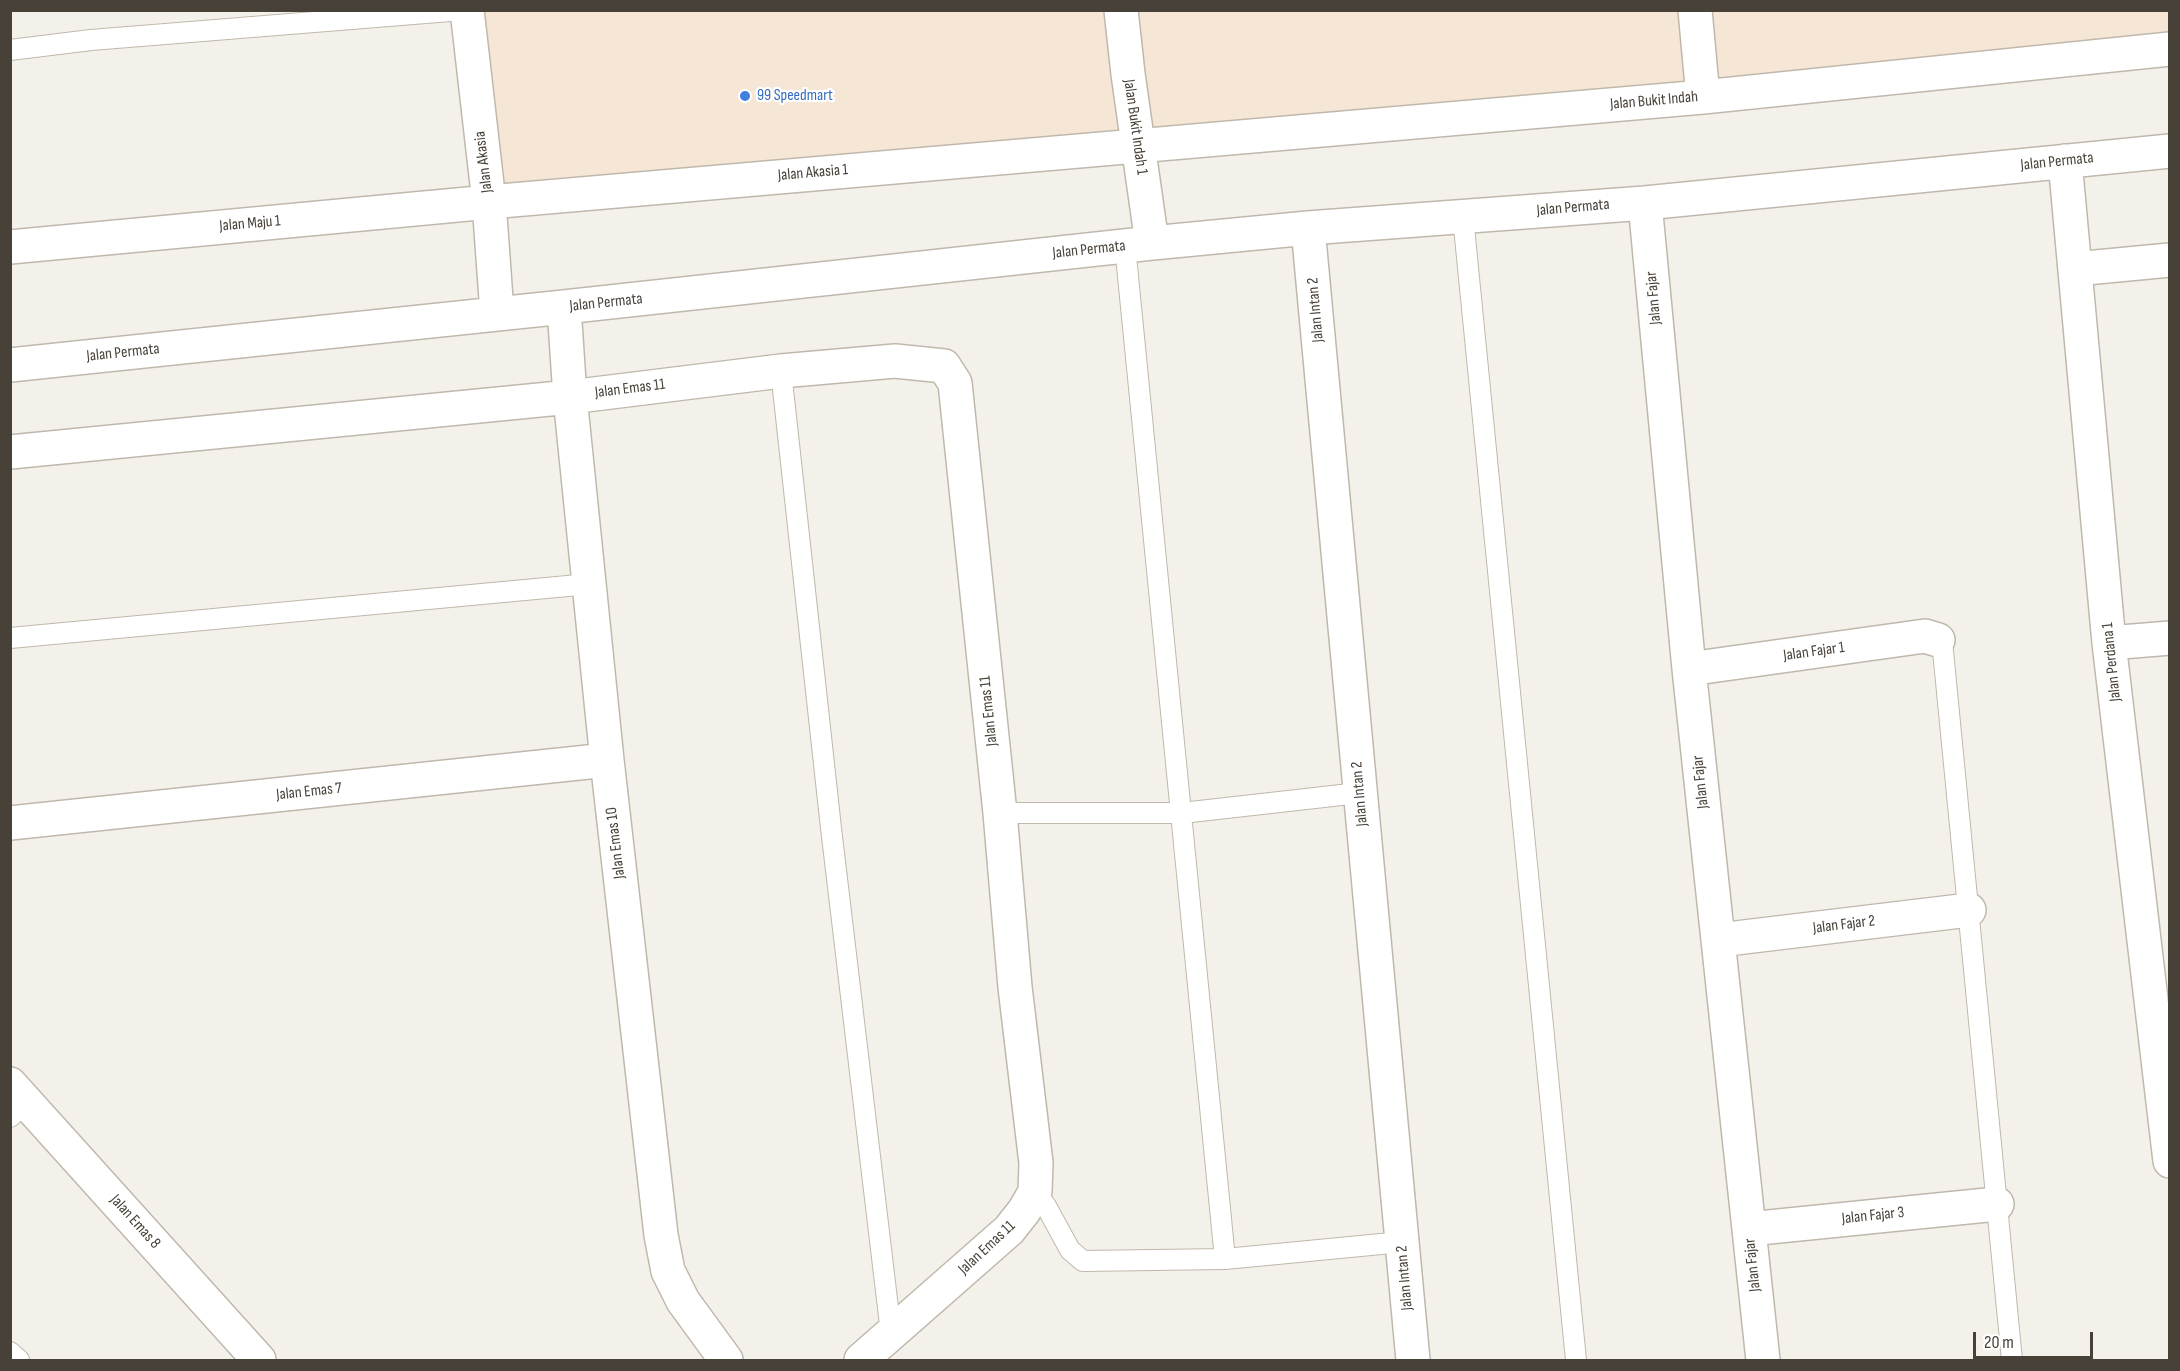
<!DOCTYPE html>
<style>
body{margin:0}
#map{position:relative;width:2180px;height:1371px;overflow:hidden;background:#f4f1ea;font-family:"Sofia Sans Condensed",sans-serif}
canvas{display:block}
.frame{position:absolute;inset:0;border:12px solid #484138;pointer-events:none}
.scale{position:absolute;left:1973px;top:1332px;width:120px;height:27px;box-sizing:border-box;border:3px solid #484138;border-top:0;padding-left:8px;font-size:18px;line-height:21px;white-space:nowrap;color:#484138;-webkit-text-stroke:4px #fff;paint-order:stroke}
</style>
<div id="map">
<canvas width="2180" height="1371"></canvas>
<div class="frame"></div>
<div class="scale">20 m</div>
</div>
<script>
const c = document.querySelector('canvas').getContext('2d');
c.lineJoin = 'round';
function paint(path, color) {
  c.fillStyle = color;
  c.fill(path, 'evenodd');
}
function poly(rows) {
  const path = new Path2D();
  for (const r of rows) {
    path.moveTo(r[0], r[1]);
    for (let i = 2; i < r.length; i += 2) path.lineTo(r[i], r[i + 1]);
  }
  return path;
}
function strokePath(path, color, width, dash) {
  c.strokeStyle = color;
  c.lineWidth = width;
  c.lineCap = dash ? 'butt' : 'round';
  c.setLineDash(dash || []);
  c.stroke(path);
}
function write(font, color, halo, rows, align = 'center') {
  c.font = font + ' "Sofia Sans Condensed",sans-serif';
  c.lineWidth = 4.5;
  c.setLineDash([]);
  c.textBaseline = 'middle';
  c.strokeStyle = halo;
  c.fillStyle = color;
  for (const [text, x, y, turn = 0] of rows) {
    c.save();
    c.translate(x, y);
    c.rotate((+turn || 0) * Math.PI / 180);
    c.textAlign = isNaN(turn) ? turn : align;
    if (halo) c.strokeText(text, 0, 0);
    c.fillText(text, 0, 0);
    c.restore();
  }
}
const commercial = poly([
 [2169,10,2170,65,475,219,452,11]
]);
const lane = poly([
 [10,50,91,40,463,10],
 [1463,217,1576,1360],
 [1125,246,1225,1259],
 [781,371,831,828,891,1333],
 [10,638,589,584],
 [1938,640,1943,651,2012,1360],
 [1000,813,1182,813,1359,793],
 [10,1117,27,1102],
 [1035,1192,1046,1206,1070,1250,1083,1261,1225,1259,1402,1242],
 [10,1352,19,1360]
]);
const street = poly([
 [467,10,489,202,497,313],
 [1121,10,1128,74,1152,243],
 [1695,10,1703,97],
 [2065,161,2109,643,2170,1161],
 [1645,203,1689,669,1763,1360],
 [1308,228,1413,1360],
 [10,247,489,202,1703,97,2170,49],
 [2075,269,2170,260],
 [564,307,570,397,607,760,661,1235,668,1271,683,1301,726,1360],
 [10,365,564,307,1152,243,1308,228,1645,203,2170,151],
 [10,452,570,397,781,371,895,361,944,366,955,383,1000,813,1015,987,1036,1163,1035,1192,1024,1211,1009,1230,861,1360],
 [2109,643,2170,638],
 [1689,669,1925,636,1938,640],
 [10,823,607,760],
 [1719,940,1969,910],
 [10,1084,259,1360],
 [1749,1229,1997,1204]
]);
const markers = [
 [745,96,6,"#3f7fe0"]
];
const shopNames = [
 ["99 Speedmart",757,96]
];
const streetNames = [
 ["Jalan Bukit Indah",1654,101,-5],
 ["Jalan Bukit Indah 1",1135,127,82],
 ["Jalan Akasia",484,162,-97],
 ["Jalan Permata",2057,162,-6],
 ["Jalan Akasia 1",813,173,-5],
 ["Jalan Permata",1573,208,-5],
 ["Jalan Maju 1",250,224,-5],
 ["Jalan Permata",1089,250,-6],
 ["Jalan Fajar",1654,298,-95],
 ["Jalan Permata",606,303,-6],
 ["Jalan Intan 2",1316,310,-95],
 ["Jalan Permata",123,353,-6],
 ["Jalan Emas 11",630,389,-7],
 ["Jalan Fajar 1",1814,652,-8],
 ["Jalan Perdana 1",2112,662,-96],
 ["Jalan Emas 11",989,711,-96],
 ["Jalan Fajar",1701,782,-96],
 ["Jalan Emas 7",309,792,-6],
 ["Jalan Intan 2",1360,794,-95],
 ["Jalan Emas 10",616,843,-97],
 ["Jalan Fajar 2",1844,925,-7],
 ["Jalan Fajar 3",1873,1216,-6],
 ["Jalan Emas 8",135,1222,48],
 ["Jalan Emas 11",987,1248,-43],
 ["Jalan Fajar",1753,1265,-96],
 ["Jalan Intan 2",1405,1278,-95]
];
paint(commercial, '#f5e6d6');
strokePath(lane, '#c0b8ac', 22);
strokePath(street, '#c0b8ac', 36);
strokePath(lane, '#fff', 20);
strokePath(street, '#fff', 33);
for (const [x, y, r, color] of markers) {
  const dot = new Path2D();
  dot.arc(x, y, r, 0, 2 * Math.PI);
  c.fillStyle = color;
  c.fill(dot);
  strokePath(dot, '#fff', 2);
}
write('16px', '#366cbe', '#fff', shopNames, 'left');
write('16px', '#484138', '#fff', streetNames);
</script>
